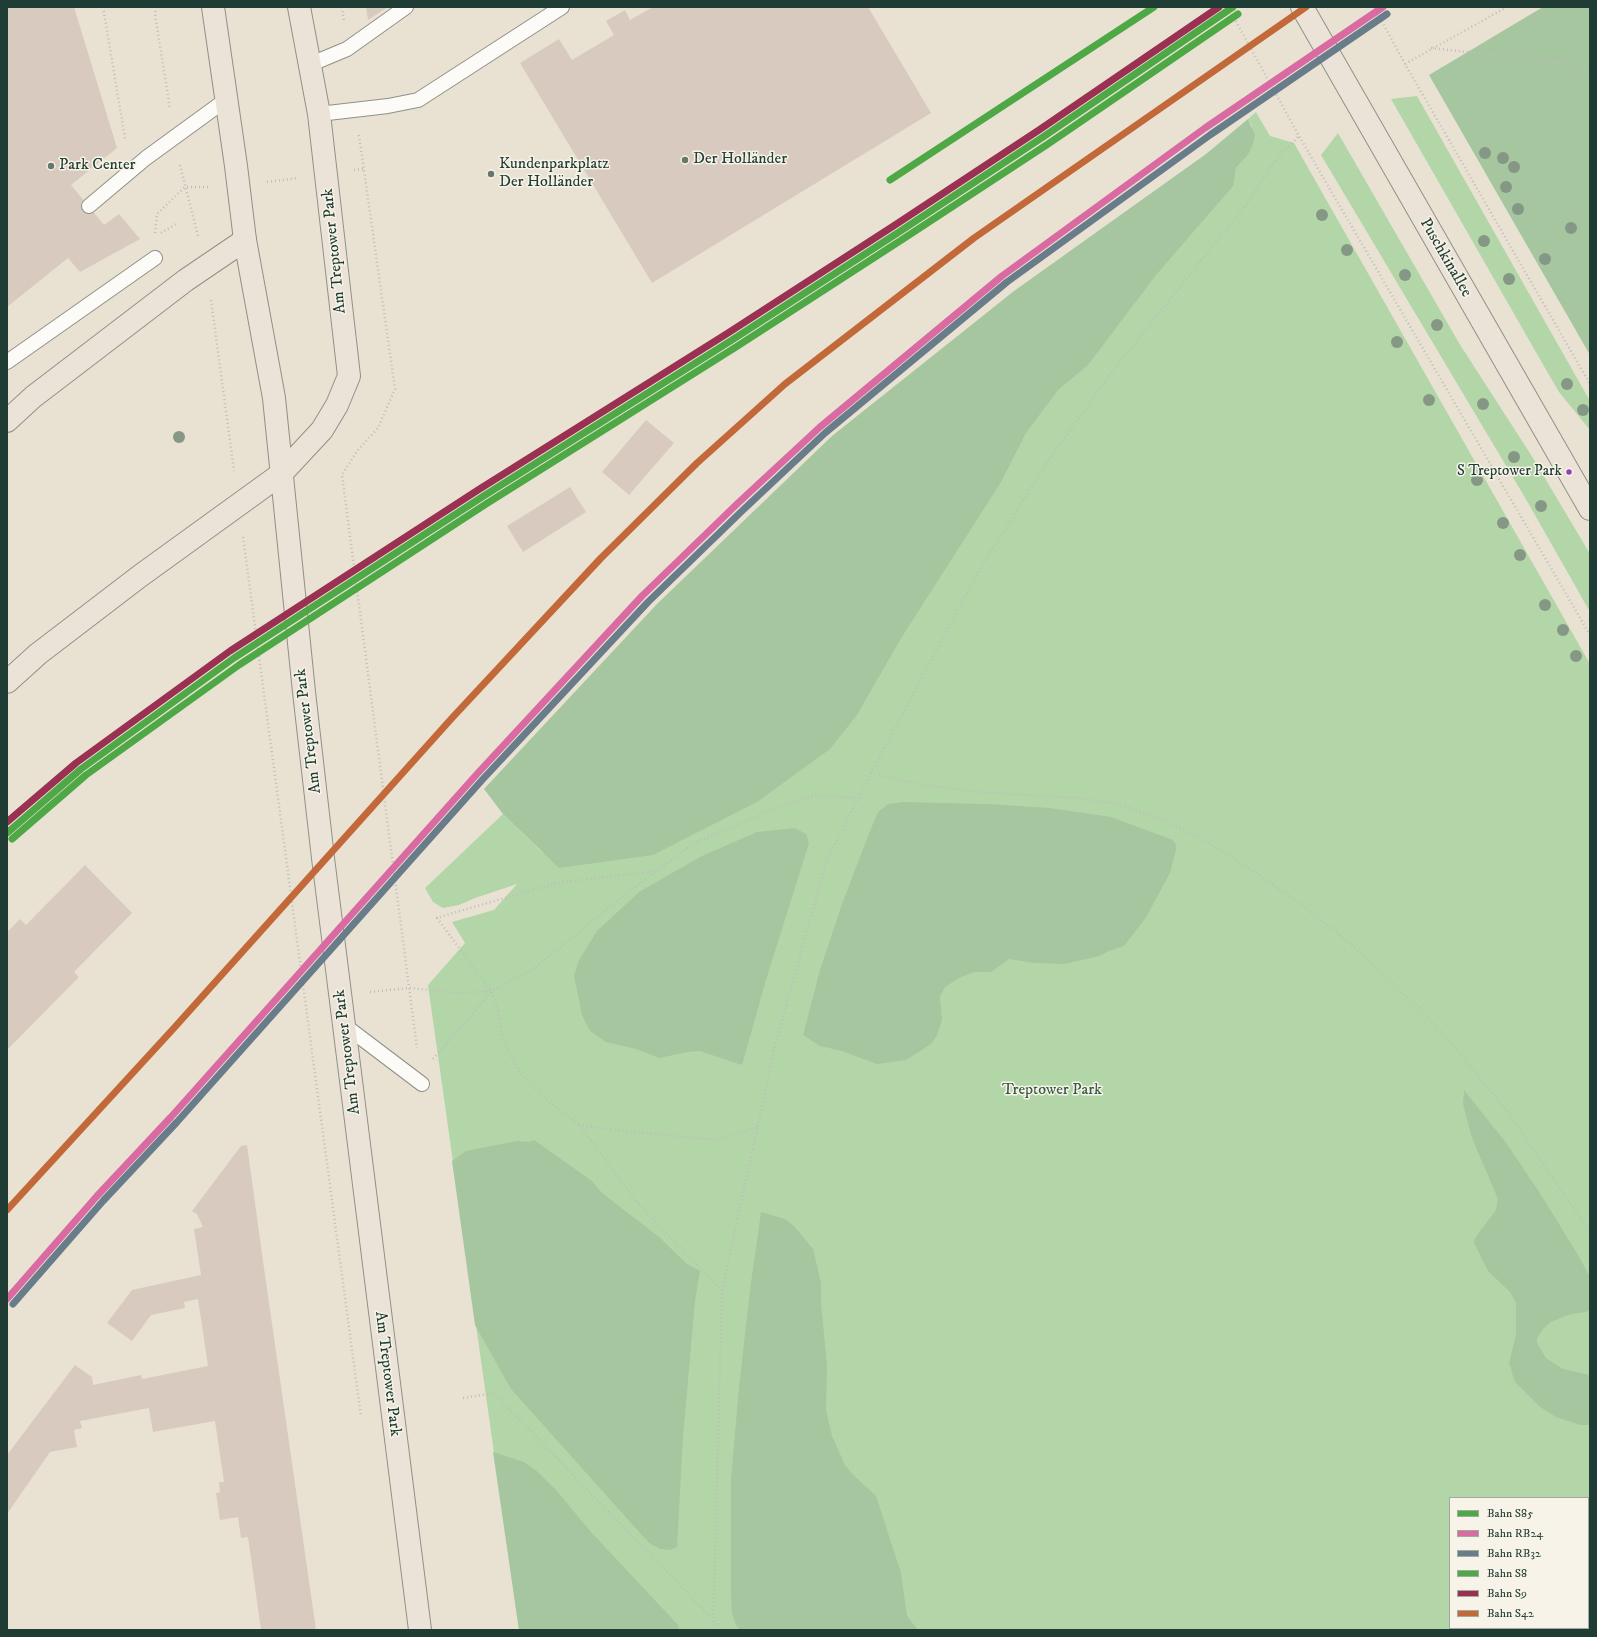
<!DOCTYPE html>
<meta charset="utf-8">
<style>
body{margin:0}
#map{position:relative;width:1597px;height:1637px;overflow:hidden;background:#e9e2d3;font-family:"IM FELL DW Pica",serif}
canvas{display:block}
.frame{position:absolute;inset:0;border:8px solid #1f3d34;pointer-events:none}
.legend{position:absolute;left:1449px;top:1497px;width:140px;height:132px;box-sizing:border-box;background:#f7f3e8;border:1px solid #a1aaa0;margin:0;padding:5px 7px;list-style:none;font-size:12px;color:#1f3d34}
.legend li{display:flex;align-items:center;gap:8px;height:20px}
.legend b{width:20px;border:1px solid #a1aaa0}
</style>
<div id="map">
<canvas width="1597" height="1637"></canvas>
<div class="frame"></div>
<ul class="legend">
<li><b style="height:5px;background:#4da845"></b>Bahn S85</li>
<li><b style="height:5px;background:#da6ba2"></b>Bahn RB24</li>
<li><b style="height:5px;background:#697c8a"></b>Bahn RB32</li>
<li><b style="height:5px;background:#4da845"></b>Bahn S8</li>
<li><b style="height:5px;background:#9a3052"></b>Bahn S9</li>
<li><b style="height:5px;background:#c36939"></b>Bahn S42</li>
</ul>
</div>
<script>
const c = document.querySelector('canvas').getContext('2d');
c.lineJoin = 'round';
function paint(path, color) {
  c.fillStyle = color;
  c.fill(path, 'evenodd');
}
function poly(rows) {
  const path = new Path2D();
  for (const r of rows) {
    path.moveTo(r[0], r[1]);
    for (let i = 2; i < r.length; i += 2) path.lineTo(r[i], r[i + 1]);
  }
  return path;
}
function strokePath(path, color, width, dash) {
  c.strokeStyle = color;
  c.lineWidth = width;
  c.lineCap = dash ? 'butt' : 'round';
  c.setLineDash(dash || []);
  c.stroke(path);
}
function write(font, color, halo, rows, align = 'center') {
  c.font = font + ' "IM FELL DW Pica",serif';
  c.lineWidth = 3;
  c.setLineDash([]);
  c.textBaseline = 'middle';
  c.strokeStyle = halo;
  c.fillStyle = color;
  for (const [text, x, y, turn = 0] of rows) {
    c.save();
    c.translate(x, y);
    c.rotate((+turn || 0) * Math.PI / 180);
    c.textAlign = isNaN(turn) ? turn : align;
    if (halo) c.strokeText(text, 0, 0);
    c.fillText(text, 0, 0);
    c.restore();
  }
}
const green = poly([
 [1417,96,1590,401,1590,430,1559,392,1545,368,1391,99],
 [1256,112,1270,136,1294,143,1590,664,1590,1630,519,1630,428,985,465,943,452,922,494,910,517,884,475,898,459,905,443,908,433,902,425,888,503,814,543,853,1234,185,1236,168,1248,155,1252,126,1248,119],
 [1450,1498,1588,1498,1588,1628,1450,1628],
 [1338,133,1459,343,1533,458,1590,554,1590,612,1527,501,1321,155]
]);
const forest = poly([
 [1543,7,1590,7,1590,355,1429,75],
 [1248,119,1255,135,1253,144,1248,155,1236,168,1234,185,1156,275,1088,365,1058,390,1026,433,1001,482,900,640,857,715,830,749,757,802,653,855,559,868,503,814,484,789,657,604,832,436,1014,291,1206,154],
 [903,802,987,804,1050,808,1111,817,1173,840,1176,845,1176,850,1170,873,1145,919,1124,946,1109,951,1099,956,1065,964,1034,963,1009,959,991,972,974,972,959,978,945,987,940,997,942,1020,937,1035,931,1044,906,1060,877,1064,842,1051,820,1046,803,1035,820,970,842,904,868,836,878,812,888,804],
 [795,828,806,834,809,843,766,980,742,1065,700,1051,688,1052,659,1058,636,1049,606,1042,590,1031,582,1015,574,976,579,960,597,931,639,892,702,856,757,832],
 [1464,1090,1507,1144,1543,1198,1578,1255,1590,1277,1590,1311,1568,1315,1551,1322,1544,1328,1537,1338,1537,1343,1546,1358,1563,1369,1590,1375,1590,1425,1580,1425,1556,1417,1540,1407,1515,1382,1509,1363,1516,1335,1516,1303,1510,1292,1488,1271,1474,1243,1475,1238,1496,1210,1498,1199,1472,1138,1463,1104],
 [534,1140,592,1181,602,1193,659,1237,687,1264,700,1271,695,1301,683,1437,677,1547,670,1550,660,1549,649,1543,511,1389,475,1325,452,1161,466,1151,517,1141,529,1142],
 [761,1212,785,1219,794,1226,813,1249,821,1283,821,1303,827,1366,826,1410,832,1436,845,1465,852,1474,876,1496,901,1573,907,1616,918,1630,740,1630,736,1625,732,1613,731,1595,731,1479,739,1387,750,1290],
 [493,1452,524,1462,538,1472,556,1490,591,1532,679,1626,679,1630,519,1630]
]);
const building = poly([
 [7,7,74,7,117,148,71,185,104,225,119,214,140,239,80,272,68,258,7,307],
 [366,7,388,7,368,20],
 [653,7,868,7,931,113,652,283,520,63,559,39,572,60,614,35,606,21,625,10,630,20],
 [646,420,674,443,629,495,602,472],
 [570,487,586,512,523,552,507,526],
 [85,865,132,913,74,972,79,977,7,1050,7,932,20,919,26,925],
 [247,1145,263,1261,316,1630,261,1630,248,1537,241,1538,238,1517,220,1520,216,1493,220,1492,219,1482,224,1482,215,1421,153,1432,149,1408,80,1421,82,1428,74,1430,77,1447,50,1452,7,1514,7,1455,75,1365,92,1377,93,1385,141,1375,142,1379,208,1366,198,1299,184,1302,185,1308,151,1315,132,1341,107,1323,132,1290,201,1275,194,1229,203,1227,197,1214,192,1211,241,1146]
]);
const path = poly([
 [103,7,125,138,127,140],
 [156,7,155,14,170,109],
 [342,7,344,21],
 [1228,7,1299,136,1590,635],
 [1374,7,1405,64,1590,384],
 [1431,48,1564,63,1590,72],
 [1405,64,1507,7],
 [359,135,395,389,378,428,357,451,342,475,417,1048],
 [180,165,198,236],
 [354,170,364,169],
 [267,182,298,178],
 [155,233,157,214,185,187,208,187],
 [161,233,176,224],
 [211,300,234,471],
 [243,537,361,1417],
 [871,773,918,784,978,792,1077,798,1119,804,1163,820,1207,842,1250,869,1297,901,1338,933,1418,1007,1453,1045,1507,1111,1590,1232],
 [436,918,556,883,656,871],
 [437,918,491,991,498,1010,502,1037,519,1072,546,1099,579,1125,635,1200,722,1291],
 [370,992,409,988,459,993,491,991,532,970,631,890,694,843,772,810,814,795,859,798],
 [433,1059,491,992],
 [579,1125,624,1131,719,1140,757,1127],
 [463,1398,494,1393,723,1630],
 [713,1630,722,1291,775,1046,826,862,871,773,978,572,1049,459,1118,364,1245,206,1278,157,1299,136]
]);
const lane = poly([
 [311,64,347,49,406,7],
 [319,114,388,106,418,100,562,7],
 [89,206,146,158,227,99],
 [7,362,155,258],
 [344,1025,422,1084]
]);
const primary = poly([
 [213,7,236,166,245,240,274,398,304,692,323,858,420,1630],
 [1302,7,1590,509],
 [281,474,322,430,337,405,349,376,319,114,299,7]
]);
const highway = poly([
 [7,421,33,397,186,280,245,240],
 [7,682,38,654,140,576,281,474]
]);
const rail1 = poly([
 [890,180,1154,7],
 [7,833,81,769,234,658,482,497,732,340,899,232,1043,137,1233,7]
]);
const rail2 = poly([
 [7,1299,97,1196,171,1117,477,774,642,596,737,504,820,427,1002,276,1205,128,1383,7]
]);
const rail3 = poly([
 [13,1304,103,1201,177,1122,483,779,648,602,743,510,825,433,1007,282,1210,135,1387,14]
]);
const rail4 = poly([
 [12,839,86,775,239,665,486,504,736,347,903,239,1048,144,1238,14]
]);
const rail5 = poly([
 [7,822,76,763,230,651,478,490,728,333,895,225,1039,130,1219,7]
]);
const rail6 = poly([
 [7,1210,174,1028,452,718,601,558,697,463,785,384,974,238,1306,7]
]);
const trees = [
 [1485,153],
 [1503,158],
 [1514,167],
 [1506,187],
 [1518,209],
 [1322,215],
 [1571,228],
 [1484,241],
 [1347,250],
 [1545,259],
 [1405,275],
 [1509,279],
 [1437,325],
 [1397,342],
 [1567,384],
 [1429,400],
 [1483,404],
 [1583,410],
 [179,437],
 [1514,457],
 [1477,480],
 [1541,506],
 [1503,523],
 [1520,555],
 [1545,605],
 [1563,630],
 [1576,656]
];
const markers = [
 [685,160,4,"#66776c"],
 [51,166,4,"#66776c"],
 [491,174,4,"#66776c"],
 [1569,472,3.5,"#8e44ad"]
];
const busNames = [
 ["S Treptower Park",1562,472]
];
const poiNames = [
 ["Der Holländer",693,160],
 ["Kundenparkplatz",499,165],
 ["Der Holländer",499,183],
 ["Park Center",59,166]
];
const streetNames = [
 ["Am Treptower Park",335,251,-96],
 ["Puschkinallee",1445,258,60],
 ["Am Treptower Park",309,731,-97],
 ["Am Treptower Park",348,1052,-97],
 ["Am Treptower Park",387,1374,83]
];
const parkNames = [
 ["Treptower Park",1052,1091]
];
paint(green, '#b3d6a9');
paint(forest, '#a5c69f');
paint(building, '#d8cabe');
strokePath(lane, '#8f9188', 16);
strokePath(primary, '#8f9188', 24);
strokePath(highway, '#8f9188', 24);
strokePath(path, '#bdbebb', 2.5, [1, 3]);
strokePath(lane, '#fcfbf8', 14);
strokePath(primary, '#ece3d8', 22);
strokePath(highway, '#ece3d8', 22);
strokePath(rail1, '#4da845', 7);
strokePath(rail2, '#da6ba2', 7);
strokePath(rail3, '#697c8a', 7);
strokePath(rail4, '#4da845', 7);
strokePath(rail5, '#9a3052', 7);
strokePath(rail6, '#c36939', 7);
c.fillStyle = '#859785';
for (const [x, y] of trees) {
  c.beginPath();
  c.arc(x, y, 6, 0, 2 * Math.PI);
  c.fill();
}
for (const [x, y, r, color] of markers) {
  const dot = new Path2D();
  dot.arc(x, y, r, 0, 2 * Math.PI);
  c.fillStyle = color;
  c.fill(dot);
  strokePath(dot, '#f7f3e8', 1.5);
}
write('15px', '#1f3d34', '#f7f3e8', busNames, 'right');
write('16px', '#1f3d34', '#f7f3e8', poiNames, 'left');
write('16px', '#1f3d34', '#f7f3e8', streetNames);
write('16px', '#345a45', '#f7f3e8', parkNames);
</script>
